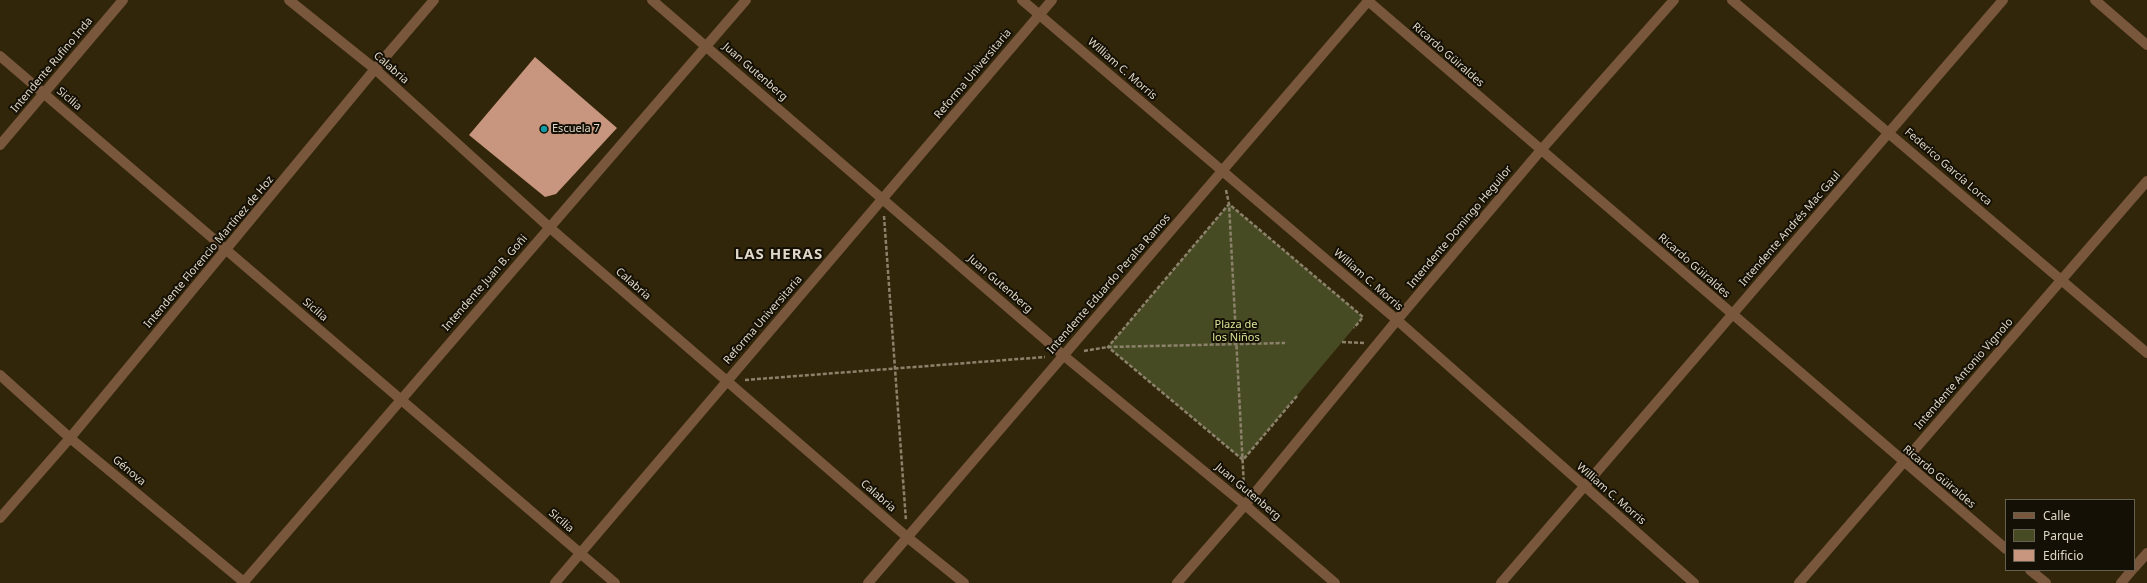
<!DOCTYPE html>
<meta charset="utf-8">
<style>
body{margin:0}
#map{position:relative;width:2147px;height:583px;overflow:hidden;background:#32260a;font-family:"Noto Sans",sans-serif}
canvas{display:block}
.legend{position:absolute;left:2005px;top:499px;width:130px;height:72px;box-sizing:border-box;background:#151005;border:1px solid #666053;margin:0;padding:5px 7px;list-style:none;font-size:12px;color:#dfd8c8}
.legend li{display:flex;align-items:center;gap:8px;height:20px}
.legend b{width:20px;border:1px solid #666053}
</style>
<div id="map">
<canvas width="2147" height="583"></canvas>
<ul class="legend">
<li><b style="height:5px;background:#78573d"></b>Calle</li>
<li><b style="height:11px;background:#474b23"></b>Parque</li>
<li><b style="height:11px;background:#c8967e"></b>Edificio</li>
</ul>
</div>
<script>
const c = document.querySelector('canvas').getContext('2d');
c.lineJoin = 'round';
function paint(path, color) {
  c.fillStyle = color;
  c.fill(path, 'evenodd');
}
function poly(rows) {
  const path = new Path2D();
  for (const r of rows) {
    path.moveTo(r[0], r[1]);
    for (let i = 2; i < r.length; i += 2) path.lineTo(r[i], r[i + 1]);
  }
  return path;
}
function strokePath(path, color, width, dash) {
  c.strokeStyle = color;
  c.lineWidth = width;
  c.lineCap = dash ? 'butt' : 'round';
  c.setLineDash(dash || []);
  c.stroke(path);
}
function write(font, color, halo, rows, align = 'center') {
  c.font = font + ' "Noto Sans",sans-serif';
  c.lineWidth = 4;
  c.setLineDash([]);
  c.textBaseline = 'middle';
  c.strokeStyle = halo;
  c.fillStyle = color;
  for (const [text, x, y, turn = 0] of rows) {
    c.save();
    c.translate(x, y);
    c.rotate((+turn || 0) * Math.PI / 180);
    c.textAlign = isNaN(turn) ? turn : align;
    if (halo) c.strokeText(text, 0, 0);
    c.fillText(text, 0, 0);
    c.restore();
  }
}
const green = poly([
 [1229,204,1363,317,1243,460,1108,347]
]);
const building = poly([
 [535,57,617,128,556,194,545,197,469,135]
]);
const path = poly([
 [1226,190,1229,204,1244,487],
 [884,216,906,521],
 [1342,342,1364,343],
 [1084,351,1108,347,1285,343],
 [745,380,1045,357],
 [1297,396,1243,460,1108,347,1229,204,1363,317,1354,328]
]);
const minor = poly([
 [289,0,375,69,549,227,907,537,964,583],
 [652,0,1063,355,1245,505,1335,583],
 [1022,0,1397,320,1694,583],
 [1367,0,2006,549],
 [1732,0,2147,353],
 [2095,0,2147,45],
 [0,56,615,583],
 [0,145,123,0],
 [0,375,70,438,245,583],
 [0,518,70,438,375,69,434,0],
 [2134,568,2147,553],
 [2030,570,2046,583],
 [243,583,746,0],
 [555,583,1052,0],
 [868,583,1369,0],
 [1177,583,1245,505,1397,320,1541,150,1674,0],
 [1501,583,2003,0],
 [1799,583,2147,181],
 [2121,583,2132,570]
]);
const markers = [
 [544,129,4,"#0f9aa8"]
];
const streetNames = [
 ["Ricardo Güiraldes",1448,55,41],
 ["Intendente Rufino Inda",52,65,-50],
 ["Calabria",391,68,41],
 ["William C. Morris",1122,69,41],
 ["Juan Gutenberg",755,72,41],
 ["Reforma Universitaria",973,74,-50],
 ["Sicilia",69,99,41],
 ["Federico García Lorca",1948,167,41],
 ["Intendente Domingo Heguilor",1460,227,-50],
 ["Intendente Andrés Mac Gaul",1790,229,-49],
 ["Intendente Florencio Martínez de Hoz",209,252,-50],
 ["Ricardo Güiraldes",1694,266,41],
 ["William C. Morris",1368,280,41],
 ["Intendente Juan B. Goñi",485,283,-49],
 ["Calabria",633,284,41],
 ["Juan Gutenberg",1000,284,41],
 ["Intendente Eduardo Peralta Ramos",1109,284,-49],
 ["Sicilia",315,310,41],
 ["Reforma Universitaria",763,320,-49],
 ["Intendente Antonio Vignolo",1964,374,-49],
 ["Génova",129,471,40],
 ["Ricardo Güiraldes",1939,477,40],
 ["Juan Gutenberg",1248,492,40],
 ["William C. Morris",1611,494,41],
 ["Calabria",878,496,41],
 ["Sicilia",561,521,41]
];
const poiNames = [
 ["Escuela 7",552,129]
];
const parkNames = [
 ["Plaza de",1236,325],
 ["los Niños",1236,338]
];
const districtNames = [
 ["LAS HERAS",779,255]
];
paint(green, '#474b23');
paint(building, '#c8967e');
strokePath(path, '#8c826c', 2.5, [4, 2]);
strokePath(minor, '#78573d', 10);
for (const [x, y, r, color] of markers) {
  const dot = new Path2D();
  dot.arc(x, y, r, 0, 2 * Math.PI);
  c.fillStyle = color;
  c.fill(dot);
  strokePath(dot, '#151005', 1.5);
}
write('11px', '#dfd8c8', '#151005', streetNames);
write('11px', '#dfd8c8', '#151005', poiNames, 'left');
write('11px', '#d9e396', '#151005', parkNames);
c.letterSpacing = '1px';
write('bold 15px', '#dfd8c8', '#151005', districtNames);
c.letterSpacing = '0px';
</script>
